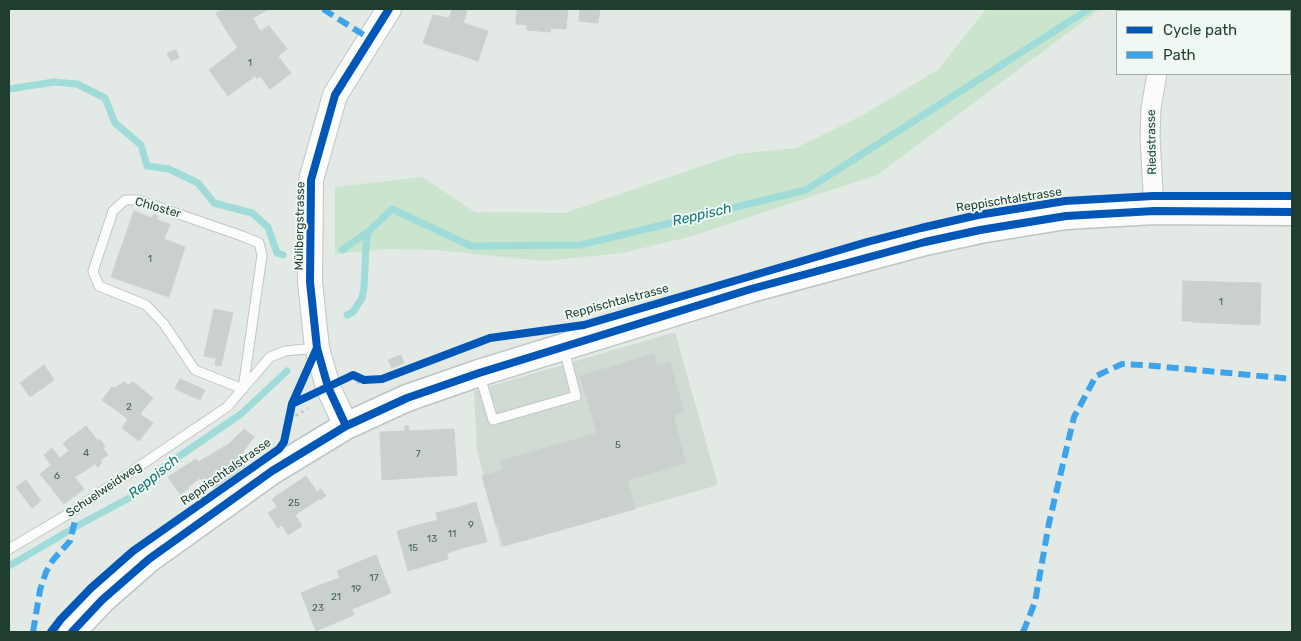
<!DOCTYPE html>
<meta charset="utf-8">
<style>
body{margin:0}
#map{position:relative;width:1301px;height:641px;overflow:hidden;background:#e3e9e5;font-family:Rubik,sans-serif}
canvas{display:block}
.frame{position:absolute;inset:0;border:10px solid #1f3e30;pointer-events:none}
.legend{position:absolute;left:1116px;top:10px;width:175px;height:65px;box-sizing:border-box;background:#f0f8f3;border:1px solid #9caea5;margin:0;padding:6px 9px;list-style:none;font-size:15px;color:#1f3e30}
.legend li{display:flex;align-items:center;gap:10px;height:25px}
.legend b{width:25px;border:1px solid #9caea5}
</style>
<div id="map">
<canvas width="1301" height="641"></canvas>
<div class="frame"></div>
<ul class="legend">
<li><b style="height:6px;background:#0057b8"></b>Cycle path</li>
<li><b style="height:6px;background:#3da4eb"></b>Path</li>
</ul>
</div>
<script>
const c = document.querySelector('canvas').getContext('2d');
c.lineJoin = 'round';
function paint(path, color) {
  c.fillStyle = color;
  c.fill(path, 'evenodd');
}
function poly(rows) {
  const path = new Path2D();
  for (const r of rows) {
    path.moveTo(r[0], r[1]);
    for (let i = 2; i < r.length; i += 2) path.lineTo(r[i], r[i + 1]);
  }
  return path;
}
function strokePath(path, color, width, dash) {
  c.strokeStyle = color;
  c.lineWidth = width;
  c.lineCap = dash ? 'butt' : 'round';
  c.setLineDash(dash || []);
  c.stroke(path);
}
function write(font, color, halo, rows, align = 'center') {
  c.font = font + ' Rubik,sans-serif';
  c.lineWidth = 4;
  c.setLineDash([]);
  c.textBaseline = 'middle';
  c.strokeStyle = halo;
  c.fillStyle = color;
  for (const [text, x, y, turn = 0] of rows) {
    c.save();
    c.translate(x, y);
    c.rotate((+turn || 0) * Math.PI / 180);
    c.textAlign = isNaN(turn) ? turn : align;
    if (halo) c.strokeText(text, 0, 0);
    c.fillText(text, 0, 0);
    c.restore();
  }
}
const built = poly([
 [675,332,718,485,501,547,477,450,474,391]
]);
const green = poly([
 [986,9,1100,9,877,175,692,236,622,253,543,261,437,250,387,249,335,254,335,187,422,177,475,212,565,213,737,154,796,148,863,115,939,69]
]);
const stream = poly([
 [9,89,54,82,77,84,105,98,115,123,141,145,147,166,169,169,198,183,214,203,252,213,268,227,277,253,283,255],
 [342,250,368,232],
 [347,315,353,312,362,298,364,288,366,246,368,232,392,209,471,246,580,245,806,190,1089,9],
 [9,566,77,526,131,497,162,468,241,414,287,371]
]);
const building = poly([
 [224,9,269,9,227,32,216,13,224,9],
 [452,9,461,9,467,11,463,23,488,31,478,61,423,43,433,15,449,18,452,9],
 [517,9,568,9,566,29,551,28,550,32,527,30,527,25,516,24,517,9],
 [580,9,600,9,598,23,579,21,580,9],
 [253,18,260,31,238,48,227,32,253,18],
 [269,26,287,49,278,56,291,73,270,89,260,76,257,79,255,76,228,96,209,70,258,32,269,26],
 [176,50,179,58,171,61,167,53,176,50],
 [134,211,152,218,154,214,158,216,157,220,170,224,164,239,185,247,169,297,111,277,134,211],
 [1183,281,1261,283,1260,325,1192,322,1192,321,1182,321,1183,281],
 [214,309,233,313,221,366,215,365,216,358,204,356,214,309],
 [654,354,657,365,670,362,684,412,673,415,686,463,627,480,635,509,504,546,498,525,496,526,482,476,503,470,500,461,597,433,580,376,654,354],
 [401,355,404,363,392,368,388,360,401,355],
 [44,365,54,380,30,397,20,383,44,365],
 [180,379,187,382,182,392,175,388,180,379],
 [124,382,128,385,133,382,153,398,140,414,153,423,139,441,122,428,128,419,102,400,112,387,114,388,124,382],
 [187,382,205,390,200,400,182,392,187,382],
 [86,426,98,441,100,439,105,446,103,448,108,455,100,460,102,463,98,467,95,464,75,477,60,458,69,451,63,443,86,426],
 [405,426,409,426,409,431,454,429,457,475,382,480,380,432,405,431,405,426],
 [244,429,254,437,239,457,245,466,214,488,212,485,208,488,200,478,188,487,189,488,180,494,168,477,196,459,198,462,229,444,244,429],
 [52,448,84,489,64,504,40,474,51,465,44,455,52,448],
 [306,476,317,492,321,489,326,496,320,500,319,499,295,515,302,526,288,535,282,525,278,528,268,513,277,507,272,499,306,476],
 [26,480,41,501,32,508,16,487,26,480],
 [476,502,487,542,466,547,456,508,476,502],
 [456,508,466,547,447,553,436,513,456,508],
 [438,520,448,559,428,565,418,525,438,520],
 [418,525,428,565,408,571,397,531,418,525],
 [376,555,391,593,372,601,356,563,376,555],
 [356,563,372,601,352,609,337,571,356,563],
 [340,578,354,615,335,623,320,585,340,578],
 [320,585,335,623,316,631,301,593,320,585]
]);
const path = poly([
 [357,383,364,380],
 [290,419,308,408]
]);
const service = poly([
 [125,200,138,200,242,236,259,243,262,255,243,389,195,370,164,324,146,305,99,286,93,271,113,211,125,200],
 [480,376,493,420,576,396,564,349],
 [9,549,70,513,227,407,270,357,285,351,317,348]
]);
const minor = poly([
 [1187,11,1189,9],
 [1154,211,1150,137,1151,108,1157,74]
]);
const tertiary = poly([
 [346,426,328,387,317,348,310,282,311,180,335,95,389,9]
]);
const secondary = poly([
 [72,632,102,600,149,559,272,471,346,426,407,398,479,373,751,289,925,242,980,230,1066,216,1154,211,1292,212]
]);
const quiet = poly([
 [323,9,370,39],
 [33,632,40,590,46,572,53,560,70,541,75,521,70,513],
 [1022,632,1024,630,1035,602,1049,523,1074,417,1096,376,1122,364,1144,365,1292,379]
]);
const cycleway = poly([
 [292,404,353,375,364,380,382,379,490,338,584,325,867,242,921,228,978,215,1065,201,1153,196,1292,196],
 [346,426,328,387,317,348,310,282,311,180,335,95,389,9],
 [51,632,61,619,91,588,133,551,279,449,284,442,292,404,317,348],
 [72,632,102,600,149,559,272,471,346,426,407,398,479,373,751,289,925,242,980,230,1066,216,1154,211,1292,212]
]);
const numberNames = [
 ["1",250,63],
 ["1",150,259],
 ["1",1221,302],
 ["2",129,407],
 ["5",618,445],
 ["4",86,453],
 ["7",418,454],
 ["6",57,476],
 ["25",294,503],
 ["9",471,525],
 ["11",452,534],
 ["13",432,539],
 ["15",413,548],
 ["17",374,578],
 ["19",356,589],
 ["21",336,597],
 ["23",318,608]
];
const streetNames = [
 ["Riedstrasse",1152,142,-91],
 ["Reppischtalstrasse",1009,200,-9],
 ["Chloster",158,208,16],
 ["Mülibergstrasse",300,226,-89],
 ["Reppischtalstrasse",617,302,-15],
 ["Reppischtalstrasse",226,472,-35],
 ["Schuelweidweg",104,490,-34]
];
const waterNames = [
 ["Reppisch",702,215,-13],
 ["Reppisch",154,477,-39]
];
paint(built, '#d0dbd4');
paint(green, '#cae4cd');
strokePath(stream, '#9fdcd9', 7);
paint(building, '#cad0cd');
strokePath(building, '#cbd2ce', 1);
strokePath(service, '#c0c6c2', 11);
strokePath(minor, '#c0c6c2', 21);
strokePath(tertiary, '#c0c6c2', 26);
strokePath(secondary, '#bcc5c1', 29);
strokePath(path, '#c0cac5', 3, [2.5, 4]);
strokePath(service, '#fbfcfb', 9);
strokePath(minor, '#fbfcfb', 19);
strokePath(tertiary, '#fbfcfb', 24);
strokePath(secondary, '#fbfcfb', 26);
strokePath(quiet, '#3da4eb', 6, [12, 6]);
strokePath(cycleway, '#0057b8', 8);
write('10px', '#4a6358', null, numberNames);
write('12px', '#1f3e30', '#f0f8f3', streetNames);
write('italic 14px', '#147a79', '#f0f8f3', waterNames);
</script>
